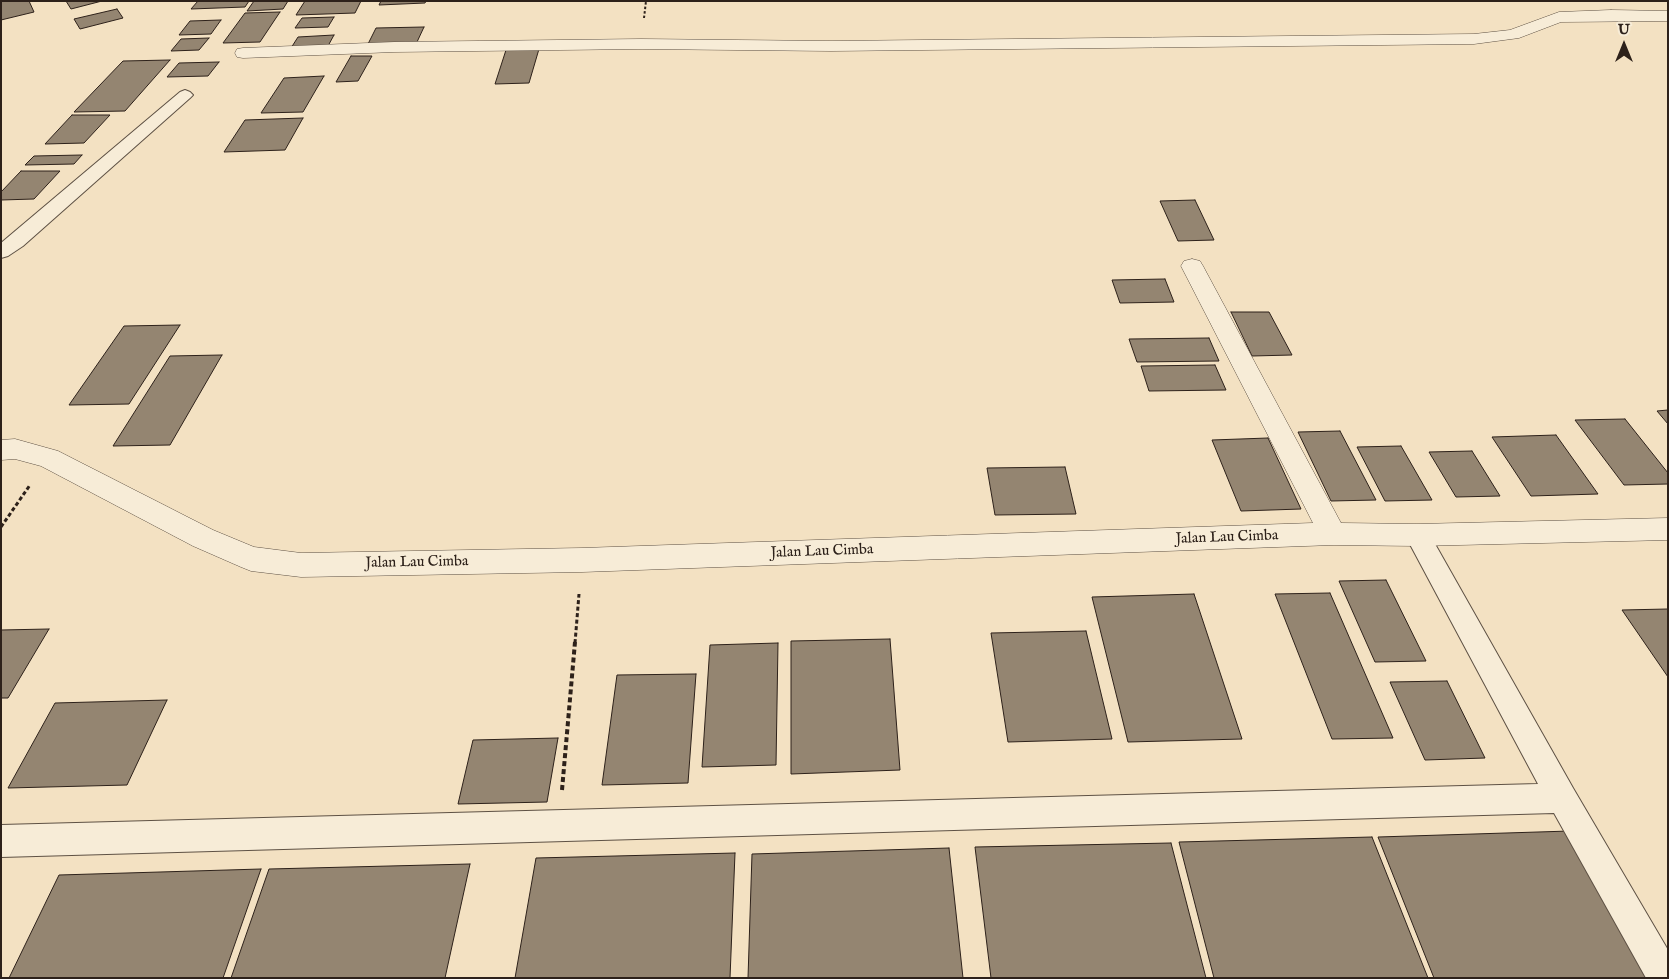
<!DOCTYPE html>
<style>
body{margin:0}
#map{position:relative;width:1669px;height:979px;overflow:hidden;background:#f3e1c2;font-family:"IM FELL English",serif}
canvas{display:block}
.frame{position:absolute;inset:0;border:2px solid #2d211a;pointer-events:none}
.north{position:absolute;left:1599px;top:20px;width:50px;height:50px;-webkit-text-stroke:4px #f7ecd7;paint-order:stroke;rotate:0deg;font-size:14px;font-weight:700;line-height:20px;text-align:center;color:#2d211a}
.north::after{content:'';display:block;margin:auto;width:18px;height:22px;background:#2d211a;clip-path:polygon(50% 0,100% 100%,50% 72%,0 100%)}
</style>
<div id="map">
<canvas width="1669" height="979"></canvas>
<div class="frame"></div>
<div class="north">U</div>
</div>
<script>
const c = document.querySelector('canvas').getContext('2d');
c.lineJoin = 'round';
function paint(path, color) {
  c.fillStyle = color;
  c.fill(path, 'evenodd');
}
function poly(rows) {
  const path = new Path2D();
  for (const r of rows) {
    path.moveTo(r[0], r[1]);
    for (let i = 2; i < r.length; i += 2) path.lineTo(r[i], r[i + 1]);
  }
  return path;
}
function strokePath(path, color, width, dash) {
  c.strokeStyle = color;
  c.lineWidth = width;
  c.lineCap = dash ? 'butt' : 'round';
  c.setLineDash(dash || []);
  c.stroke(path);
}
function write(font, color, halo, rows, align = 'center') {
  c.font = font + ' "IM FELL English",serif';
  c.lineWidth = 4;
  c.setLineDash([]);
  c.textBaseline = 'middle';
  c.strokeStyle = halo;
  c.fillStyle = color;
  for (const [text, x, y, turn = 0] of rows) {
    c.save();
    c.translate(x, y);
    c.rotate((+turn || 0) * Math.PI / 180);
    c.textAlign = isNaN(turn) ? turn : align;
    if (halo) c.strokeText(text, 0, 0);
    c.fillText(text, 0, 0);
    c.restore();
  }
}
const building = poly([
 [1,1,29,1,34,12,1,20,1,1],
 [66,1,102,1,71,9,66,1],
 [198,1,249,1,245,7,191,9,198,1],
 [254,1,288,1,283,9,247,11,254,1],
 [305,1,361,1,355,13,296,15,305,1],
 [381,1,426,1,425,3,379,5,381,1],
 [117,9,123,18,80,29,74,19,117,9],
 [280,12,260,42,223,43,245,13,280,12],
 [334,17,328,27,295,28,302,18,334,17],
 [221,20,211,34,179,35,190,21,221,20],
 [424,27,417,42,368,44,376,28,424,27],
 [334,35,328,46,291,48,298,37,334,35],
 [209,38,199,50,171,51,181,39,209,38],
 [539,49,529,83,495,84,506,50,539,49],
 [351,56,372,56,358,81,336,82,351,56],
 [170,60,125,111,74,112,123,61,170,60],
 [219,62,208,76,167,77,179,63,219,62],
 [324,76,303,112,261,113,284,78,324,76],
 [72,115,110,115,84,143,45,144,72,115],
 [303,118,285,150,224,152,245,120,303,118],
 [82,155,74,164,25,165,34,156,82,155],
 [21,171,60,171,34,199,1,200,1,192,21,171],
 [1195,200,1214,240,1178,241,1160,201,1195,200],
 [1165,279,1174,302,1120,303,1112,280,1165,279],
 [1231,312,1269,312,1292,355,1252,356,1231,312],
 [180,325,129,404,69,405,124,326,180,325],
 [1209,338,1219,361,1137,362,1129,339,1209,338],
 [222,355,170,445,113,446,170,356,222,355],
 [1215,365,1226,390,1149,391,1141,366,1215,365],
 [1668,410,1668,424,1657,411,1668,410],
 [1625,419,1668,473,1668,484,1624,485,1575,420,1625,419],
 [1340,431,1376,500,1331,501,1298,432,1340,431],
 [1556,435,1598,494,1531,496,1492,437,1556,435],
 [1268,438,1301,509,1241,511,1212,440,1268,438],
 [1401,446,1432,500,1385,501,1357,447,1401,446],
 [1472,451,1500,496,1456,497,1429,452,1472,451],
 [1065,467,1076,514,995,515,987,468,1065,467],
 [1386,580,1426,661,1375,662,1339,581,1386,580],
 [1330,593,1393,738,1332,739,1275,594,1330,593],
 [1194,594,1242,739,1128,742,1092,597,1194,594],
 [1668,609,1668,677,1622,610,1668,609],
 [49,629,8,698,1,698,1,630,49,629],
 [1086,631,1112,739,1008,742,991,633,1086,631],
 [890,639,900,770,791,774,791,641,890,639],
 [778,643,776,765,702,767,710,645,778,643],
 [696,674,688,783,602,785,617,675,696,674],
 [1447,681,1485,758,1425,760,1390,682,1447,681],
 [167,700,127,785,8,788,55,703,167,700],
 [558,738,547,802,458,804,473,740,558,738],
 [1570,831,1648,978,1434,978,1378,837,1570,831],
 [1372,837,1428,978,1214,978,1179,842,1372,837],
 [1171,843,1206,978,991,978,975,847,1171,843],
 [949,848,963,978,748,978,752,854,949,848],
 [735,853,730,978,515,978,536,858,735,853],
 [470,864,445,978,231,978,269,869,470,864],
 [261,869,223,978,9,978,59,875,261,869]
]);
const pathFar2 = poly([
 [644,18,646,1]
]);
const pathFar1 = poly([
 [1,527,30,485],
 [575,643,579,594]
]);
const path = poly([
 [562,790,575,642]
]);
const service = poly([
 [185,90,190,92,193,95,190,98,23,246,8,256,1,258,1,243,180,92,185,90],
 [1417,525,1426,528,1573,788,1668,950,1668,978,1646,978,1554,813,1,857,1,825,1538,784,1405,535,1408,528,1417,525]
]);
const minor = poly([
 [1611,10,1668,11,1668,21,1561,22,1519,38,1474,44,831,51,641,49,394,52,243,58,237,57,235,53,237,49,243,48,394,42,641,39,831,41,1474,34,1510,30,1559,12,1611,10],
 [1192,259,1200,261,1203,266,1341,523,1417,524,1668,518,1668,540,1417,546,1333,545,582,572,301,577,251,571,241,567,193,546,41,466,15,459,1,460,1,440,15,439,58,451,213,530,254,547,301,553,582,548,1313,523,1181,266,1184,261,1192,259]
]);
const streetNames = [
 ["Jalan Lau Cimba",1227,538,-2],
 ["Jalan Lau Cimba",822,552,-2],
 ["Jalan Lau Cimba",417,563,-1]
];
paint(building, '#948571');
strokePath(building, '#2d211a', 1);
strokePath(service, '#5e5144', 2);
strokePath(minor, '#5e5144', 1);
strokePath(pathFar2, '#2d211a', 2, [2.5, 2]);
strokePath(pathFar1, '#2d211a', 3, [4, 2.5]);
strokePath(path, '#2d211a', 4, [5, 3]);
paint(service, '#f7ecd7');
paint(minor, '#f7ecd7');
write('15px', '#2d211a', '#f7ecd7', streetNames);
</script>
